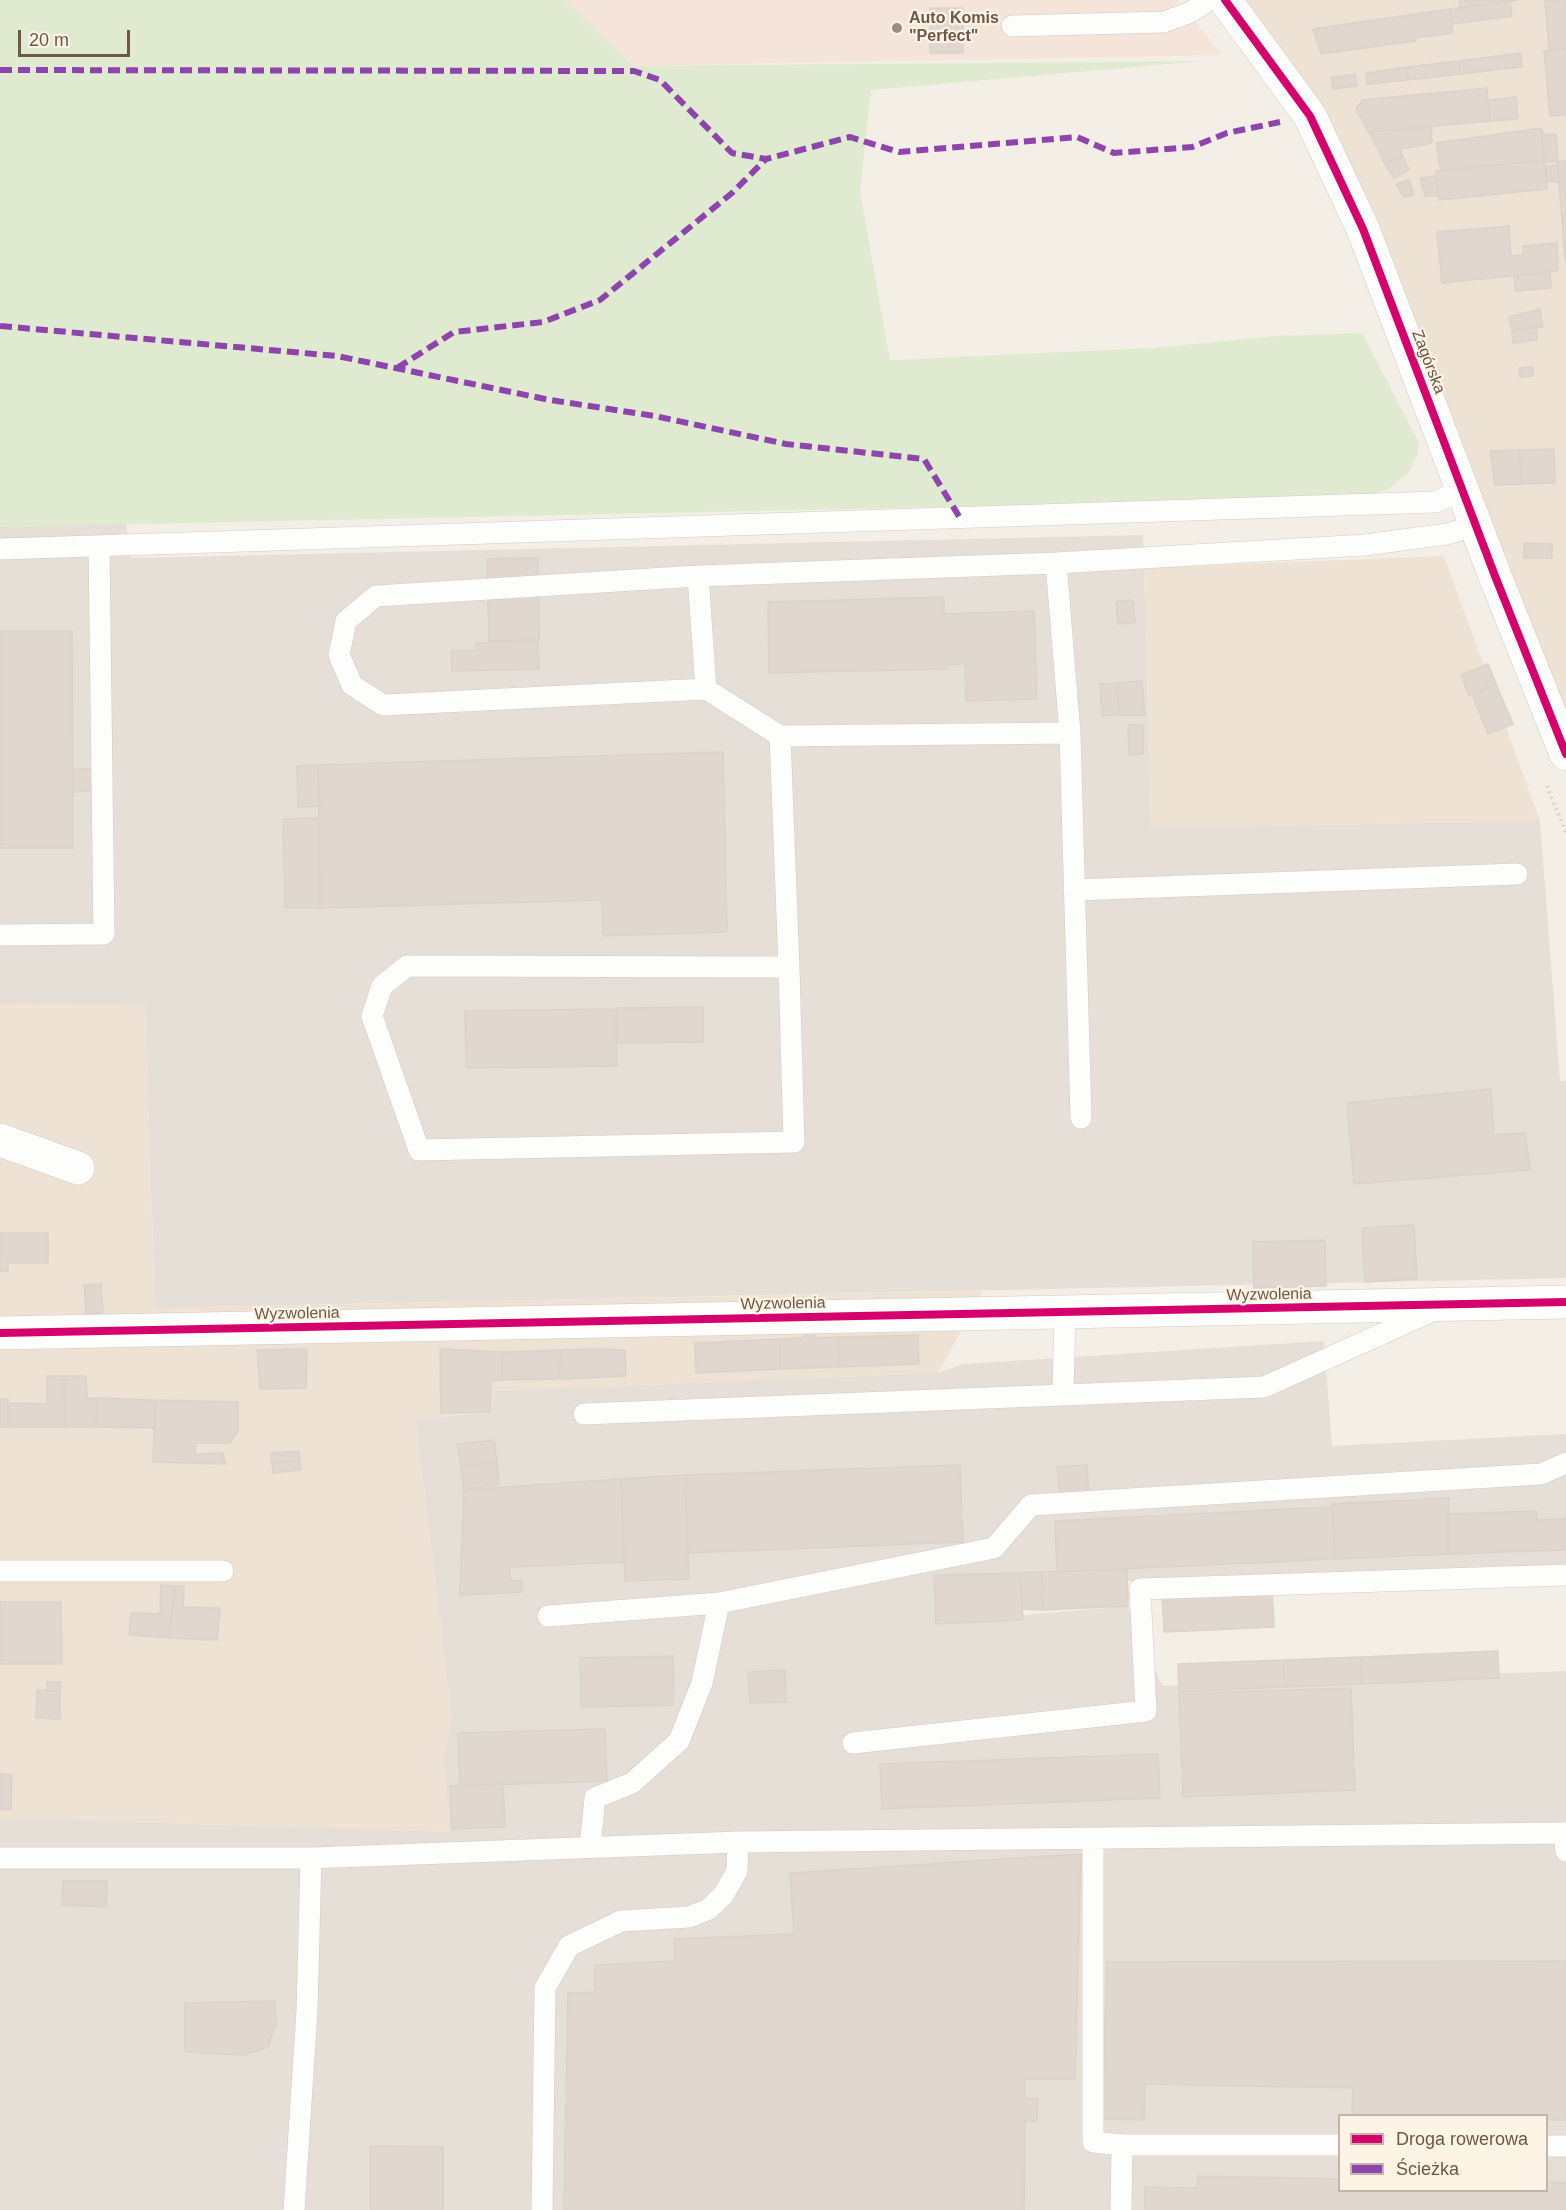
<!DOCTYPE html>
<meta charset="utf-8">
<style>
body{margin:0}
#map{position:relative;width:1566px;height:2210px;overflow:hidden;background:#f4efe6;font-family:Arial,sans-serif}
canvas{display:block}
.legend{position:absolute;left:1338px;top:2114px;width:210px;height:78px;box-sizing:border-box;background:#fef4e6;border:2px solid #c5b5a8;margin:0;padding:8px 10px;list-style:none;font-size:18px;color:#6f574a}
.legend li{display:flex;align-items:center;gap:12px;height:30px}
.legend b{width:30px;border:2px solid #c5b5a8}
.scale{position:absolute;left:18px;top:30px;width:112px;height:27px;box-sizing:border-box;border:3px solid #6f574a;border-top:0;padding-left:8px;font-size:18px;line-height:21px;white-space:nowrap;color:#6f574a;-webkit-text-stroke:4px #fef4e6;paint-order:stroke}
</style>
<div id="map">
<canvas width="1566" height="2210"></canvas>
<ul class="legend">
<li><b style="height:8px;background:#d6006c"></b>Droga rowerowa</li>
<li><b style="height:8px;background:#8e44ad"></b>Ścieżka</li>
</ul>
<div class="scale">20 m</div>
</div>
<script>
const c = document.querySelector('canvas').getContext('2d');
c.lineJoin = 'round';
function paint(path, color) {
  c.fillStyle = color;
  c.fill(path, 'evenodd');
}
function poly(rows) {
  const path = new Path2D();
  for (const r of rows) {
    path.moveTo(r[0], r[1]);
    for (let i = 2; i < r.length; i += 2) path.lineTo(r[i], r[i + 1]);
  }
  return path;
}
function strokePath(path, color, width, dash) {
  c.strokeStyle = color;
  c.lineWidth = width;
  c.lineCap = dash ? 'butt' : 'round';
  c.setLineDash(dash || []);
  c.stroke(path);
}
function write(font, color, halo, rows, align = 'center') {
  c.font = font + ' Arial,sans-serif';
  c.lineWidth = 4.5;
  c.setLineDash([]);
  c.textBaseline = 'middle';
  c.strokeStyle = halo;
  c.fillStyle = color;
  for (const [text, x, y, turn = 0] of rows) {
    c.save();
    c.translate(x, y);
    c.rotate((+turn || 0) * Math.PI / 180);
    c.textAlign = isNaN(turn) ? turn : align;
    if (halo) c.strokeText(text, 0, 0);
    c.fillText(text, 0, 0);
    c.restore();
  }
}
const residential = poly([
 [1237,0,1566,0,1566,712,1439,389],
 [1444,556,1540,821,1151,828,1144,568],
 [0,1003,145,1004,155,1308,983,1291,938,1373,497,1391,493,1412,416,1420,450,1691,452,1715,444,1760,452,1832,0,1818]
]);
const commercial = poly([
 [565,0,1178,0,1222,55,633,66]
]);
const industrial = poly([
 [126,524,131,558,1143,535,1151,828,1540,821,1560,1081,1566,1081,1566,1278,155,1308,145,1004,0,1003,0,527],
 [1324,1341,1332,1446,1566,1434,1566,1566,1127,1581,1126,1569,1021,1573,1023,1615,1128,1606,1162,1686,1566,1671,1566,2210,0,2210,0,1818,451,1832,444,1760,452,1715,416,1420,490,1412,497,1391,938,1373,963,1364],
 [1340,2116,1546,2116,1546,2190,1340,2190]
]);
const green = poly([
 [0,0,565,0,633,66,1204,61,871,90,860,192,890,360,1151,348,1277,336,1362,333,1419,443,1417,456,1409,472,1390,488,1361,498,0,527]
]);
const building = poly([
 [1459,0,1472,0,1473,6,1460,8,1459,0],
 [1472,0,1518,0,1473,6,1472,0],
 [1545,0,1566,0,1566,48,1549,50,1545,0],
 [1510,1,1512,16,1452,24,1450,9,1510,1],
 [930,8,963,8,963,53,930,53,930,8],
 [1450,9,1453,33,1416,38,1415,41,1321,54,1313,29,1450,9],
 [1566,48,1566,115,1550,116,1544,51,1566,48],
 [1521,53,1522,67,1460,74,1459,61,1521,53],
 [1459,61,1460,74,1408,80,1407,67,1459,61],
 [1407,67,1408,80,1367,84,1366,73,1407,67],
 [1355,74,1357,86,1333,89,1331,78,1355,74],
 [1487,88,1490,121,1369,132,1356,109,1362,100,1487,88],
 [1516,97,1518,119,1490,121,1488,100,1516,97],
 [1431,127,1432,143,1400,149,1402,155,1385,164,1369,132,1431,127],
 [1541,128,1544,160,1441,171,1436,143,1541,128],
 [1541,128,1544,135,1556,134,1558,161,1544,162,1541,128],
 [1402,155,1409,170,1394,178,1385,164,1402,155],
 [1544,160,1547,189,1439,200,1436,171,1544,160],
 [1566,161,1566,219,1562,219,1557,162,1566,161],
 [1558,165,1559,182,1547,182,1546,166,1558,165],
 [1436,176,1438,196,1425,196,1420,178,1436,176],
 [1409,180,1414,195,1404,197,1396,184,1409,180],
 [1562,219,1566,219,1566,260,1565,260,1562,219],
 [1509,226,1511,256,1523,255,1523,246,1557,243,1558,271,1442,283,1437,232,1509,226],
 [1550,272,1551,288,1515,291,1514,276,1550,272],
 [1540,309,1543,327,1512,330,1509,317,1540,309],
 [1536,327,1537,340,1513,343,1512,330,1536,327],
 [1533,367,1533,376,1520,377,1519,368,1533,367],
 [1554,449,1555,483,1522,484,1519,450,1554,449],
 [1519,450,1522,484,1495,485,1490,451,1519,450],
 [1524,543,1552,544,1552,558,1524,558,1524,543],
 [538,558,539,640,489,641,487,559,538,558],
 [944,597,944,614,1034,611,1037,699,966,701,965,664,946,665,946,669,769,673,768,602,944,597],
 [1133,600,1135,623,1118,624,1116,601,1133,600],
 [0,631,72,631,73,848,0,848,0,631],
 [538,641,539,669,452,671,451,651,476,651,476,643,538,641],
 [1488,664,1496,684,1469,695,1461,675,1488,664],
 [1142,681,1145,715,1119,715,1117,683,1142,681],
 [1117,683,1119,715,1102,716,1100,684,1117,683],
 [1496,684,1513,724,1488,734,1472,694,1496,684],
 [1128,725,1143,725,1143,754,1129,755,1128,725],
 [718,752,723,752,727,932,603,936,602,900,320,908,318,765,718,752],
 [318,765,320,806,298,807,297,766,318,765],
 [73,769,95,769,95,791,73,792,73,769],
 [318,818,320,908,285,908,283,819,318,818],
 [703,1007,703,1042,618,1043,617,1008,703,1007],
 [616,1009,617,1066,466,1068,465,1011,616,1009],
 [1491,1089,1494,1135,1525,1133,1530,1170,1354,1184,1347,1103,1491,1089],
 [1414,1225,1417,1279,1365,1282,1362,1228,1414,1225],
 [0,1233,48,1233,48,1263,8,1263,8,1271,0,1271,0,1233],
 [1325,1240,1326,1286,1254,1288,1253,1242,1325,1240],
 [101,1284,103,1313,86,1314,84,1285,101,1284],
 [804,1332,815,1332,816,1338,838,1337,839,1367,780,1369,780,1339,804,1338,804,1332],
 [918,1335,919,1364,839,1367,838,1337,918,1335],
 [780,1339,780,1369,696,1373,695,1343,780,1339],
 [307,1349,306,1388,260,1389,257,1350,307,1349],
 [440,1349,502,1352,502,1380,491,1381,490,1412,441,1413,440,1349],
 [598,1349,625,1350,626,1376,559,1379,561,1350,598,1349],
 [561,1350,559,1379,502,1380,502,1352,561,1350],
 [47,1376,64,1376,65,1427,8,1427,8,1403,47,1404,47,1376],
 [64,1376,86,1376,87,1398,97,1398,96,1427,65,1427,64,1376],
 [97,1398,155,1400,155,1428,96,1427,97,1398],
 [0,1399,8,1399,8,1427,0,1427,0,1399],
 [155,1400,238,1402,238,1431,230,1443,196,1443,195,1454,223,1453,225,1464,153,1462,155,1400],
 [494,1440,497,1462,461,1466,457,1444,494,1440],
 [299,1451,300,1461,272,1463,271,1453,299,1451],
 [300,1461,300,1470,273,1473,272,1463,300,1461],
 [497,1462,499,1484,464,1490,461,1466,497,1462],
 [960,1465,963,1542,688,1553,685,1475,960,1465],
 [1087,1465,1089,1494,1060,1496,1057,1467,1087,1465],
 [685,1475,689,1579,625,1581,621,1479,685,1475],
 [621,1479,624,1562,510,1567,510,1581,522,1581,522,1592,460,1595,464,1490,621,1479],
 [1449,1498,1448,1554,1335,1559,1332,1504,1449,1498],
 [1332,1507,1335,1559,1057,1572,1055,1521,1332,1507],
 [1536,1511,1537,1520,1565,1519,1566,1515,1566,1550,1448,1554,1447,1514,1536,1511],
 [1127,1569,1128,1606,1043,1610,1042,1572,1127,1569],
 [1042,1572,1043,1610,1022,1609,1020,1573,1042,1572],
 [1020,1573,1023,1620,936,1624,934,1575,1020,1573],
 [161,1585,174,1586,170,1638,129,1635,131,1613,160,1614,161,1585],
 [174,1586,184,1586,183,1607,220,1608,217,1640,170,1638,174,1586],
 [1272,1591,1274,1627,1164,1632,1162,1595,1272,1591],
 [0,1602,61,1602,62,1664,0,1664,0,1602],
 [1498,1651,1499,1678,1362,1684,1361,1657,1498,1651],
 [673,1656,674,1705,581,1707,580,1658,673,1656],
 [1361,1657,1362,1684,1285,1687,1283,1660,1361,1657],
 [1283,1660,1285,1687,1179,1692,1178,1664,1283,1660],
 [785,1670,786,1702,750,1703,748,1672,785,1670],
 [47,1682,61,1682,60,1691,47,1691,47,1682],
 [1351,1688,1355,1790,1183,1797,1179,1694,1351,1688],
 [37,1690,60,1691,60,1719,36,1718,37,1690],
 [605,1729,607,1781,460,1786,458,1733,605,1729],
 [1158,1754,1160,1798,882,1809,880,1764,1158,1754],
 [0,1774,12,1775,11,1810,0,1809,0,1774],
 [503,1784,505,1827,452,1829,450,1786,503,1784],
 [1081,1854,1075,2079,1025,2079,1025,2099,1038,2098,1037,2121,1025,2121,1024,2210,564,2210,568,1993,595,1992,595,1965,675,1961,674,1939,794,1934,790,1873,1081,1854],
 [63,1881,107,1881,106,1907,62,1905,63,1881],
 [1566,1961,1566,2120,1546,2120,1546,2116,1352,2116,1353,2088,1145,2084,1144,2120,1102,2119,1107,1962,1566,1961],
 [275,2001,276,2023,268,2047,243,2055,185,2052,185,2003,275,2001],
 [370,2146,443,2147,443,2210,370,2210,370,2146],
 [1198,2176,1340,2179,1340,2190,1546,2190,1546,2182,1566,2183,1566,2210,1145,2210,1145,2187,1197,2188,1198,2176]
]);
const path = poly([
 [1547,786,1566,833]
]);
const service = poly([
 [1012,26,1164,22,1191,12,1209,0],
 [0,549,1436,502,1462,489],
 [1056,563,1070,733,1081,1118],
 [698,576,706,689],
 [1070,733,780,736,706,689,383,705,352,685,339,655,346,621,376,596,698,576,1056,563,1365,545,1447,534,1477,525],
 [780,736,789,967,794,1142,419,1150,372,1016,382,986,407,966,789,967],
 [1074,890,1517,874],
 [0,935,104,934,99,546],
 [1063,1394,1065,1312],
 [584,1414,1264,1387,1435,1310],
 [0,1571,223,1571],
 [548,1616,719,1603],
 [853,1743,1146,1711,1140,1589,1566,1575],
 [1564,1833,1566,1851],
 [1093,1838,1093,2142,1122,2145,1340,2145],
 [590,1847,595,1798,632,1783,679,1741,702,1683,719,1603,994,1548,1031,1505,1541,1474,1566,1463],
 [0,1858,311,1858,738,1842,1566,1833],
 [1546,2146,1566,2146],
 [294,2210,307,2011,311,1858],
 [542,2210,545,1988,569,1946,621,1921,689,1917,709,1909,724,1894,737,1871,738,1842],
 [1121,2210,1122,2145]
]);
const minor = poly([
 [0,1140,78,1168],
 [0,1333,1566,1302]
]);
const tertiary = poly([
 [1225,0,1310,116,1363,229,1495,576,1566,754]
]);
const quiet = poly([
 [0,70,634,71,660,80,732,153,766,159,850,137,899,152,1077,137,1114,153,1192,147,1227,133,1280,122],
 [0,326,337,356,550,400,655,416,786,444,924,459,960,518],
 [397,368,454,332,543,322,600,300,732,193,766,159]
]);
const cycleway = poly([
 [1225,0,1310,116,1363,229,1495,576,1566,754],
 [0,1333,1566,1302]
]);
const markers = [
 [897,28,6,"#9e8c81"]
];
const poiNames = [
 ["Auto Komis",909,19],
 ["\"Perfect\"",909,37]
];
const streetNames = [
 ["Zagórska",1428,362,69],
 ["Wyzwolenia",1269,1295,-1],
 ["Wyzwolenia",783,1304,-1],
 ["Wyzwolenia",297,1314,-1]
];
paint(residential, '#ede2d3');
paint(commercial, '#f4e4da');
paint(industrial, '#e6dfd7');
paint(green, '#e0ead1');
paint(building, '#e0d7cf');
strokePath(building, '#dcd2c9', 1.5);
strokePath(service, '#d2cac2', 22);
strokePath(minor, '#d2cac2', 34);
strokePath(tertiary, '#d2cac2', 34);
strokePath(path, '#d5cfc9', 4, [1.5, 4.5]);
strokePath(service, '#fdfdfb', 21);
strokePath(minor, '#fdfdfb', 33);
strokePath(tertiary, '#fdfdfb', 33);
strokePath(quiet, '#8e44ad', 6, [12, 6]);
strokePath(cycleway, '#d6006c', 8);
for (const [x, y, r, color] of markers) {
  const dot = new Path2D();
  dot.arc(x, y, r, 0, 2 * Math.PI);
  c.fillStyle = color;
  c.fill(dot);
  strokePath(dot, '#fef4e6', 2);
}
write('bold 16px', '#6f574a', '#fef4e6', poiNames, 'left');
write('16px', '#6f574a', '#fef4e6', streetNames);
</script>
